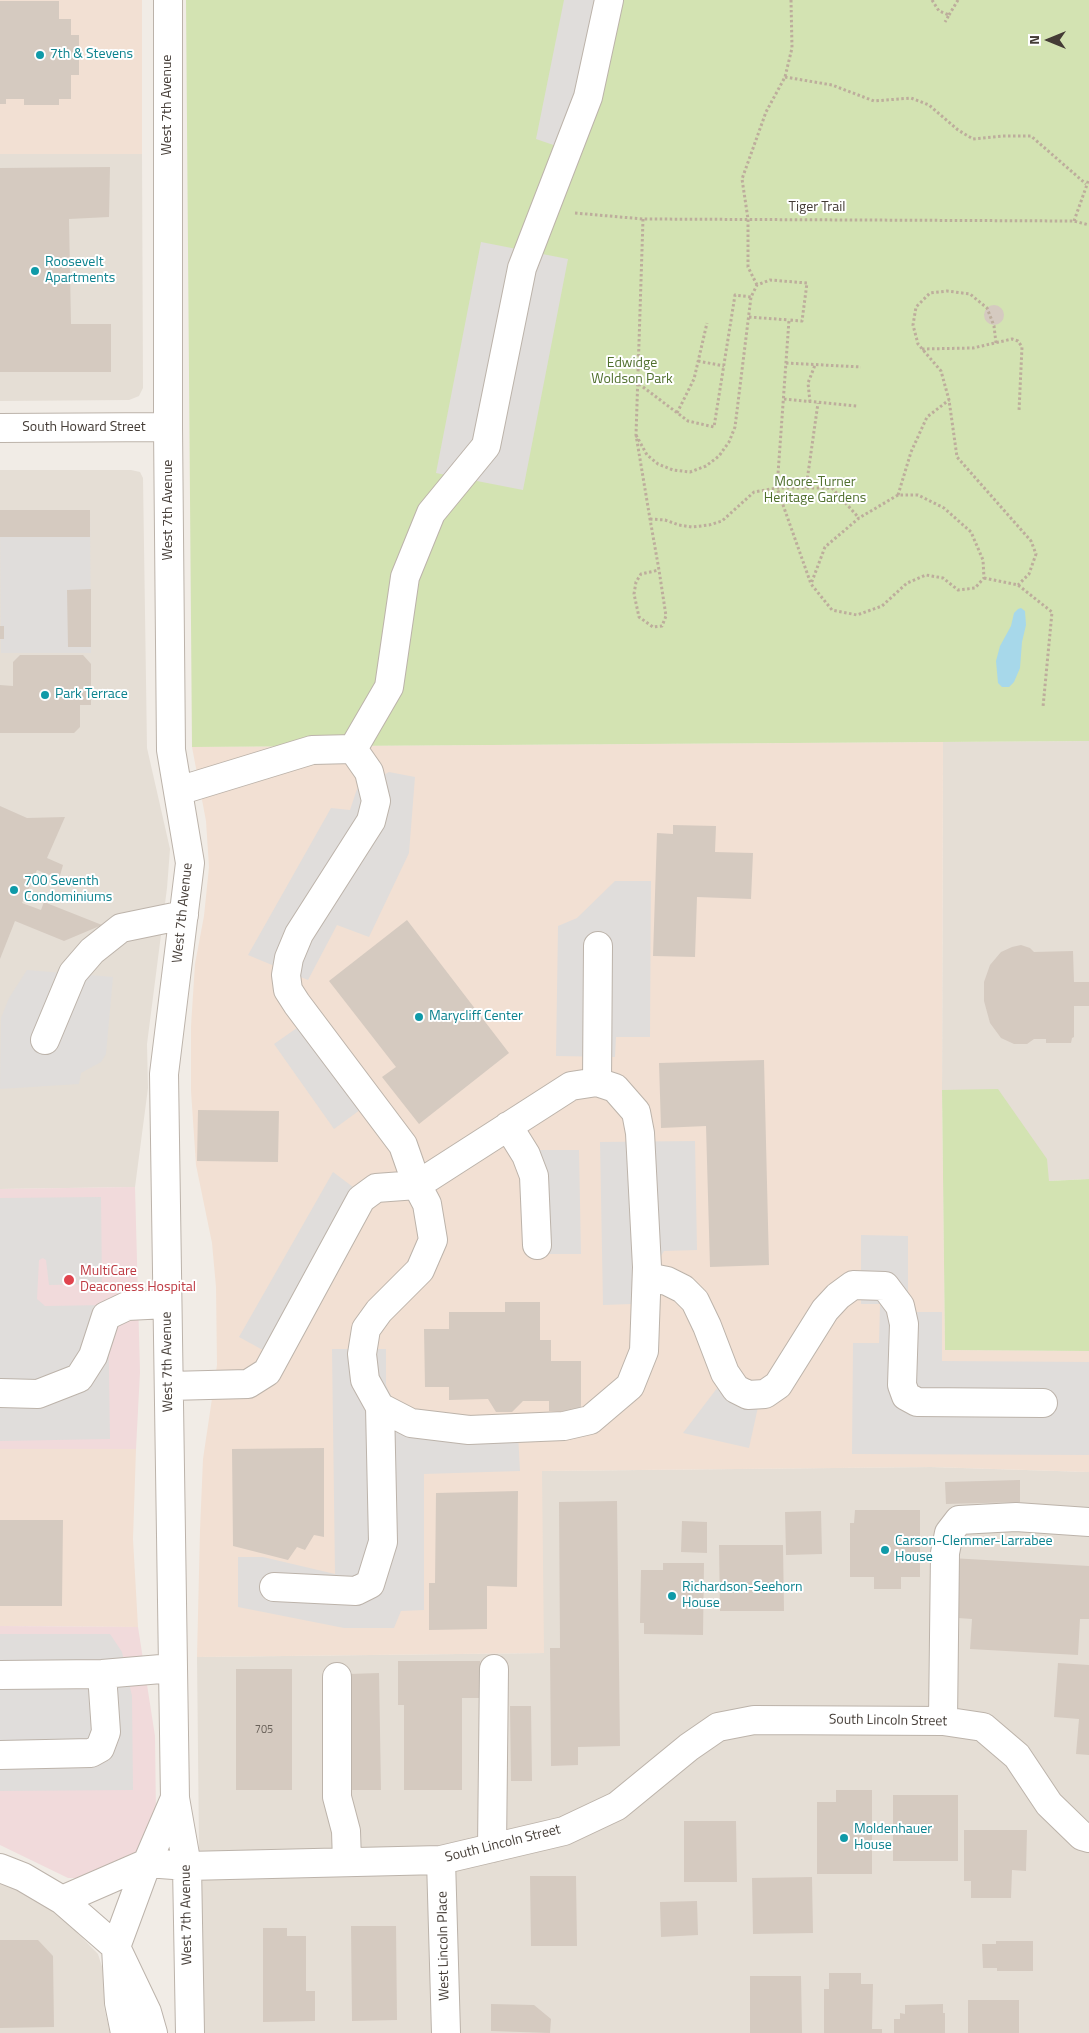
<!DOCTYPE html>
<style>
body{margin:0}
#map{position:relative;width:1089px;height:2033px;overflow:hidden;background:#f1ece6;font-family:"Titillium Web",sans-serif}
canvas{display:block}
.north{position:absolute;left:1024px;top:15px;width:50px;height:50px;-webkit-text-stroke:4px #fff;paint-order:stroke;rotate:270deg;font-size:14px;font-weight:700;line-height:20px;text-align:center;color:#443c36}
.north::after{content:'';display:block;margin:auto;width:18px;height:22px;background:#443c36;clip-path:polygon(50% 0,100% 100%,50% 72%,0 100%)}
</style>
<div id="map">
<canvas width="1089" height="2033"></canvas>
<div class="north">N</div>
</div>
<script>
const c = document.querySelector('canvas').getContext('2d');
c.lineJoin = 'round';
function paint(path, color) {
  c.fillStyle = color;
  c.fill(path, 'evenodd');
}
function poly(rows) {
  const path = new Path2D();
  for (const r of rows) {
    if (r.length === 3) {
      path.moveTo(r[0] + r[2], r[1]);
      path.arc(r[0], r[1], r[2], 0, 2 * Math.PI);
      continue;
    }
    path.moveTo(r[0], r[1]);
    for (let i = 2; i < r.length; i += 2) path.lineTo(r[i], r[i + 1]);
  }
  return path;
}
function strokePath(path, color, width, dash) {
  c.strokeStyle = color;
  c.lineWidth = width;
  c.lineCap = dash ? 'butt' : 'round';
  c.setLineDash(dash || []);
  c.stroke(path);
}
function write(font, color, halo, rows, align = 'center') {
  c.font = font + ' "Titillium Web",sans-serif';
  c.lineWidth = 4;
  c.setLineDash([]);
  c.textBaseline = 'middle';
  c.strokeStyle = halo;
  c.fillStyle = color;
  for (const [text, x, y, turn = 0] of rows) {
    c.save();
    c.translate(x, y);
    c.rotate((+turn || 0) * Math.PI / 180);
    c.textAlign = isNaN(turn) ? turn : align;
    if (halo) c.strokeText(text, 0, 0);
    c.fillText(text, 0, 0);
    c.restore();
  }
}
const residential = poly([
 [0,154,142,154,143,388,139,396,129,400,0,401],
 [0,470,131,470,140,472,143,478,147,748,170,849,167,888,147,1044,148,1088,135,1187,0,1189],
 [1089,741,1089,1179,1049,1181,942,1090,943,742],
 [931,1467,1089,1472,1089,2033,194,2033,199,1846,197,1657,543,1653,541,1471],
 [0,1881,16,1887,59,1914,98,1954,104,1973,104,2007,110,2033,0,2033]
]);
const commercial = poly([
 [0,0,142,0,142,154,0,154],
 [943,742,942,1090,945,1350,1089,1351,1089,1472,931,1467,542,1471,544,1653,197,1657,200,1530,203,1459,217,1365,216,1287,212,1243,196,1165,191,1091,191,1026,195,964,204,916,209,867,206,821,192,747],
 [0,1449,136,1449,133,1539,138,1627,0,1626]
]);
const medical = poly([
 [135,1187,140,1372,136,1449,0,1449,0,1189],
 [0,1626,138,1627,155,1736,156,1816,147,1843,127,1865,101,1878,68,1878,0,1845]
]);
const green = poly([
 [186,0,1089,0,1089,741,192,747],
 [998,1089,1047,1159,1049,1181,1089,1179,1089,1351,945,1350,942,1090]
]);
const parking = poly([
 [564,0,609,0,568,150,536,139],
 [481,242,568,259,523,490,436,473],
 [0,510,90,510,91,653,1,653],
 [389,772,415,777,409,853,369,937,337,925,308,980,248,955,331,808,350,810,357,789],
 [615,881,651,881,650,1037,616,1037,615,1057,556,1056,558,926,577,918],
 [27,970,113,977,106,1054,101,1062,81,1073,79,1084,0,1089,1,1018,9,998],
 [304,1023,364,1107,334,1129,274,1044],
 [695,1141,697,1250,664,1251,632,1304,603,1305,600,1142],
 [528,1150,579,1150,581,1254,541,1254],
 [333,1172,361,1193,272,1355,239,1337],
 [101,1197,102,1284,49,1285,46,1260,43,1258,39,1260,37,1299,45,1306,108,1305,110,1439,0,1441,0,1198],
 [861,1235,908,1236,908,1312,942,1312,942,1361,1089,1362,1089,1455,852,1454,853,1343,879,1343,880,1304,861,1304],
 [332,1349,386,1349,386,1385,407,1431,518,1433,520,1471,424,1474,424,1610,401,1611,394,1628,344,1628,238,1607,238,1557,263,1557,335,1574],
 [724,1379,760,1398,749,1448,683,1433],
 [0,1634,110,1634,122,1652,132,1696,133,1790,0,1791]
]);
const water = poly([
 [1021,608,1025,611,1026,625,1022,642,1020,668,1014,682,1009,687,1002,687,998,683,996,661,1000,646,1011,626,1014,613,1018,609]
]);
const building = poly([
 [0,1,59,1,59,19,71,19,71,35,79,35,79,75,71,75,71,99,59,99,59,105,24,105,24,99,6,99,6,104,0,104],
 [110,167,109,217,69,219,71,324,111,324,111,372,0,372,0,168],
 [994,315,10],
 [0,510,90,510,90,537,0,537],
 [91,589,91,647,68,647,67,590],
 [0,626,4,626,4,639,0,639],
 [20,655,83,655,91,664,91,705,80,705,80,727,74,733,0,733,0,685,13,686,13,662],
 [0,806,27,818,65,817,47,858,63,865,59,879,37,870,22,903,41,910,44,902,102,925,64,941,15,921,0,959],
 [673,825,716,826,715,852,753,853,751,899,697,897,695,957,653,956,657,833,673,834],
 [407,920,509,1053,419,1124,382,1077,396,1067,329,981],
 [1021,945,1030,948,1034,952,1073,951,1074,982,1089,982,1089,1006,1074,1006,1074,1037,1072,1038,1071,1043,1046,1043,1046,1039,1034,1039,1027,1044,1014,1044,1001,1038,990,1023,984,1001,984,982,990,965,1001,952,1012,947],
 [764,1060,769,1265,710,1267,706,1126,661,1128,659,1063],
 [198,1110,279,1111,278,1162,197,1161],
 [505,1302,540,1302,540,1340,551,1340,551,1361,581,1361,581,1411,549,1411,549,1401,523,1401,512,1412,496,1412,488,1399,449,1400,449,1387,425,1387,424,1329,449,1329,449,1312,505,1312],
 [324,1448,324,1537,314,1535,305,1550,297,1547,288,1560,233,1546,232,1449],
 [1020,1480,1020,1502,946,1504,945,1482],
 [518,1491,517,1587,487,1586,487,1629,429,1630,429,1583,435,1583,436,1493],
 [617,1501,620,1746,578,1747,578,1765,551,1766,550,1648,560,1648,559,1502],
 [855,1510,920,1510,920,1577,901,1577,901,1589,874,1589,874,1577,850,1577,850,1523,854,1523],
 [821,1511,822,1554,786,1555,785,1512],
 [0,1520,63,1520,62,1606,0,1606],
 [682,1521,707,1522,707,1553,681,1552],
 [719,1545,783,1545,784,1611,720,1611],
 [951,1558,1089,1566,1089,1619,1080,1619,1078,1655,970,1649,972,1619,958,1618,959,1606,949,1606],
 [663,1563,704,1563,703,1635,644,1634,644,1623,640,1623,641,1570,663,1570],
 [398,1661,480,1661,480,1698,462,1698,462,1790,404,1790,404,1705,398,1705],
 [1058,1663,1089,1665,1089,1755,1076,1754,1079,1719,1054,1717],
 [236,1669,292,1669,292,1790,236,1790],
 [379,1673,381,1790,351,1790,349,1674],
 [510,1706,531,1706,532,1781,511,1781],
 [836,1790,872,1790,872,1874,817,1874,817,1802,836,1802],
 [893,1795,958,1795,958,1861,893,1861],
 [684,1821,736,1821,737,1882,684,1882],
 [964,1830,1027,1830,1026,1871,1012,1870,1011,1898,971,1898,971,1881,964,1881],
 [530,1876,576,1876,577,1946,531,1946],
 [812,1877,813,1933,753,1934,752,1878],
 [697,1901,698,1935,661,1937,660,1902],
 [351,1926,396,1926,397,2020,352,2021],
 [263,1928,287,1928,287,1936,306,1936,306,1991,315,1991,315,2021,263,2022],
 [0,1940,38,1940,53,1956,54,2027,0,2028],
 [996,1941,1033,1941,1033,1971,997,1971,997,1968,983,1968,982,1944,996,1944],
 [829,1973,861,1973,861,1984,873,1984,872,2029,882,2029,882,2033,824,2033,824,1989,829,1989],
 [750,1976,801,1976,802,2033,750,2033],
 [968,2000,1019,2000,1019,2033,968,2033],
 [491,2004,534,2005,551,2019,550,2033,491,2031],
 [943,2004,943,2013,945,2013,945,2033,894,2033,894,2019,900,2019,900,2013,905,2014,905,2005]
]);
const path = poly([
 [932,0,939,11,949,15,945,22],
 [949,15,958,0],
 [785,77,832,85,874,101,911,98,929,105,958,130,973,139,1003,136,1031,136,1086,184],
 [575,213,643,219,1074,221,1089,225],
 [643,219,636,435,650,519,659,570,666,616,662,626,653,627,639,617,634,594,636,582,641,574,659,570],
 [1074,221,1089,179],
 [757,285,748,267,748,219,742,179,766,112,785,77,792,48,791,0],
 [749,317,789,320],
 [996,343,994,326,987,308,970,294,947,291,930,293,916,307,913,325,918,344,941,371,949,400,957,457,1031,541,1036,554,1029,574,1018,585],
 [922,349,973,348,1012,339,1018,341,1022,347,1019,411],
 [698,361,724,366],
 [786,363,861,367],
 [639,384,688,421,714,427,735,295,751,297],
 [784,399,857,406],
 [810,402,808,383,815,365],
 [677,413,694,379,707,323],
 [636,435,647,455,658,464,673,470,690,472,706,466,719,456,729,442,735,427,751,297,757,285,770,280,807,283,802,321,789,320,777,488,811,584,832,610,857,615,882,606,907,583,926,575,943,578,958,590,975,588,984,578,983,560,971,532,944,508,918,495,898,495,859,518,825,547,811,584],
 [806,488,818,403],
 [898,495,911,452,927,417,949,400],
 [650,519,665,520,679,525,692,527,709,525,722,521,754,492,777,488,832,488,859,518],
 [984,578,1018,585,1052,612,1043,707]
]);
const minor = poly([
 [168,0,168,427,171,750,190,863,164,1074,175,1798,187,1866,190,2033],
 [0,428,168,427],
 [178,791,312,750,353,749,389,687,405,577,431,513,486,446,522,268,588,97,609,0],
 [45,1040,73,973,92,951,121,928,184,915],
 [597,1082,598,946],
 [508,1126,526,1155,534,1176,537,1245],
 [647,1277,667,1281,683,1289,695,1301,707,1326,725,1373,736,1389,748,1395,765,1394,778,1385,825,1310,838,1296,853,1285,885,1286,900,1306,904,1324,902,1385,906,1396,917,1402,1043,1403],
 [169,1386,248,1384,267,1372,361,1199,376,1188,417,1185,427,1204,433,1240,420,1270,379,1311,366,1329,362,1354,365,1380,380,1407,411,1423,469,1430,564,1426,590,1420,630,1386,644,1351,647,1267,640,1133,636,1112,615,1088,597,1082,571,1086,417,1185,403,1145,297,1004,288,990,286,975,289,958,299,934,371,821,376,801,369,772,353,749],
 [0,1393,38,1394,79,1378,93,1356,106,1316,127,1306,167,1304],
 [274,1587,356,1591,370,1584,383,1542,380,1407],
 [0,1675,102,1674,173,1668],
 [337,1677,337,1797,346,1831,347,1862],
 [943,1721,945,1553,949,1533,959,1520,1016,1517,1089,1522],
 [0,1755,91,1753,100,1748,106,1732,102,1674],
 [492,1848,494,1669],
 [441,1860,446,2033],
 [0,1868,23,1877,62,1900,116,1947,147,2012,153,2033],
 [62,1900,147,1863,187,1866,441,1860,564,1831,617,1806,689,1747,718,1727,754,1720,943,1721,983,1727,1017,1756,1049,1804,1082,1836,1089,1838],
 [125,2033,119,2003,116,1947,147,1863,175,1798]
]);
const markers = [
 [40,55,5,"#0f9aa8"],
 [35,271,5,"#0f9aa8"],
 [45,695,5,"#0f9aa8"],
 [14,890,5,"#0f9aa8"],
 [419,1017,5,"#0f9aa8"],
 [69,1280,6,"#e0444e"],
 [885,1550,5,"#0f9aa8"],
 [672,1596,5,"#0f9aa8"],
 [844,1838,5,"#0f9aa8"]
];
const numberNames = [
 ["705",264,1730]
];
const cultureNames = [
 ["7th & Stevens",50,55],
 ["Roosevelt",45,263],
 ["Apartments",45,279],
 ["Park Terrace",55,695],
 ["700 Seventh",24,882],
 ["Condominiums",24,898],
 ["Marycliff Center",429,1017],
 ["Carson-Clemmer-Larrabee",895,1542],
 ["House",895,1558],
 ["Richardson-Seehorn",682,1588],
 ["House",682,1604],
 ["Moldenhauer",854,1830],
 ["House",854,1846]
];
const streetNames = [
 ["West 7th Avenue",168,105,-90],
 ["Tiger Trail",817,208],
 ["South Howard Street",84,428],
 ["West 7th Avenue",169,510,-90],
 ["West 7th Avenue",183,913,-84],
 ["West 7th Avenue",168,1362,-91],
 ["South Lincoln Street",888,1721,1],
 ["South Lincoln Street",503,1844,-14],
 ["West 7th Avenue",187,1915,-91],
 ["West Lincoln Place",444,1946,-91]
];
const parkNames = [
 ["Edwidge",632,364],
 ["Woldson Park",632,380],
 ["Moore-Turner",815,483],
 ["Heritage Gardens",815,499]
];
const healthNames = [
 ["MultiCare",80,1272],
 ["Deaconess Hospital",80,1288]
];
paint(residential, '#e5ded5');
paint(commercial, '#f2e0d3');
paint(medical, '#f1dadb');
paint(green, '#d3e3b2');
paint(parking, '#e0dddb');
paint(water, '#a7d8ea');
paint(building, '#d5cac0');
strokePath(minor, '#bcb3aa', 30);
strokePath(path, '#bdad9c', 3, [2.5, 2.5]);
strokePath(minor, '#fff', 28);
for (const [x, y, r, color] of markers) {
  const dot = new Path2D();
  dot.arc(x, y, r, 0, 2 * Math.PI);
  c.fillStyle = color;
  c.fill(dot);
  strokePath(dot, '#fff', 2);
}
write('11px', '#686058', null, numberNames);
write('14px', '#0d838f', '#fff', cultureNames, 'left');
write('14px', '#443c36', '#fff', streetNames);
write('14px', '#50702e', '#fff', parkNames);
write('14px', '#be3a42', '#fff', healthNames, 'left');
</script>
